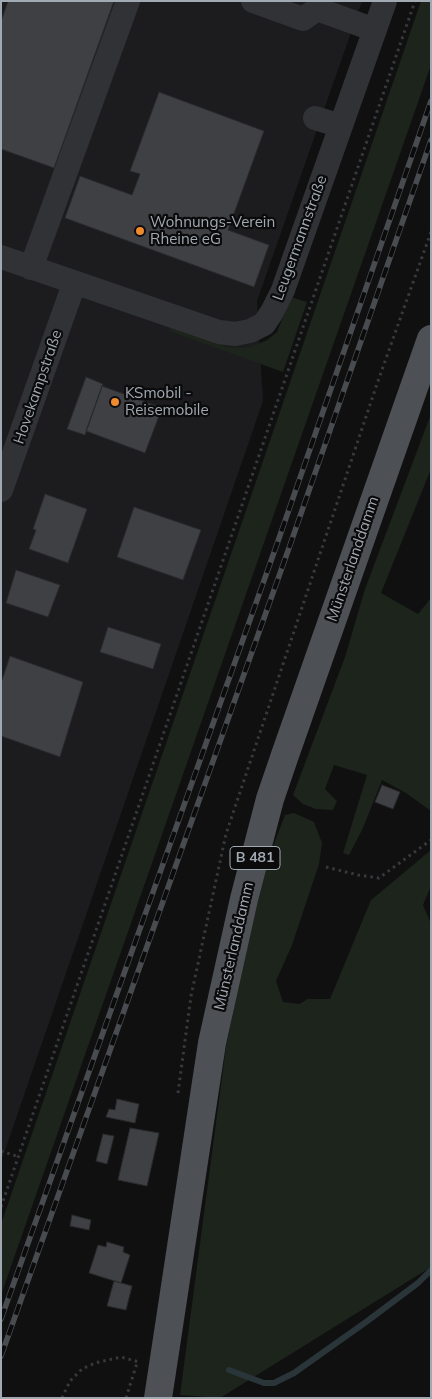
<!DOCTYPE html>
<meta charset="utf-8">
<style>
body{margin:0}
#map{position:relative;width:432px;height:1399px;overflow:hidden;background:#101011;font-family:Mulish,sans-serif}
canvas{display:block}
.frame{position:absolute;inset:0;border:2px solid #a1a9b2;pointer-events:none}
</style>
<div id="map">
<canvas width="432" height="1399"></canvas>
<div class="frame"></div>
</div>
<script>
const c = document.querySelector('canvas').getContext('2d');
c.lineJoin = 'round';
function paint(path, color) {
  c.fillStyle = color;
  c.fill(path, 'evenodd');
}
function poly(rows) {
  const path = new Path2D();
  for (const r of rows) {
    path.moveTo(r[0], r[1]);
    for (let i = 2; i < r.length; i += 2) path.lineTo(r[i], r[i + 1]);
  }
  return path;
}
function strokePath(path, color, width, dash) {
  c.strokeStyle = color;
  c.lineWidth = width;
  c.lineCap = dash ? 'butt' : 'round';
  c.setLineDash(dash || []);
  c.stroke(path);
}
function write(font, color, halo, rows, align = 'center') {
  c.font = font + ' Mulish,sans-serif';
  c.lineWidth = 4.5;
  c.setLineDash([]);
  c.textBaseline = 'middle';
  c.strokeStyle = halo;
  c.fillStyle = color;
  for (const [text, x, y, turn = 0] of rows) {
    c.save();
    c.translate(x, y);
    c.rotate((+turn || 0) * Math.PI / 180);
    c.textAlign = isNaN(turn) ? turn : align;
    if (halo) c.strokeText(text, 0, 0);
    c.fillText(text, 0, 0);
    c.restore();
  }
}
const built = poly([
 [1,1,362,1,257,301,263,401,1,1162]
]);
const green = poly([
 [421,1,431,1,431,65,1,1295,1,1224],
 [291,297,307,302,283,372,169,331,171,328,227,347,245,348,256,345,267,340,277,332],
 [431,414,431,469,381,593,418,614,431,598,431,811,406,793,382,780,363,828,349,855,343,853,367,775,334,765,325,789,337,801,333,810,316,809,303,804,293,795,345,657,365,589],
 [294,813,314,822,322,843,319,864,292,945,276,981,283,1002,299,1004,308,999,330,999,371,900,431,850,431,886,423,905,431,924,431,1267,220,1398,180,1395,226,1047,259,883,285,815]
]);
const stream = poly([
 [229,1370,264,1383,274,1383,294,1373,366,1322,418,1283,431,1270]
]);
const building = poly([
 [8,1,114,1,54,168,1,149,1,21,8,1],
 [159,92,264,131,228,230,269,245,254,287,65,218,80,176,132,195,140,174,130,171,159,92],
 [86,377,103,384,85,435,67,429,86,377],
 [102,386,162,408,145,453,86,431,102,386],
 [45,494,87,509,68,563,29,549,36,530,33,529,45,494],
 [134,507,201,530,183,580,117,557,134,507],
 [16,570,60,585,48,617,6,603,16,570],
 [108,627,161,644,153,669,100,652,108,627],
 [10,656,83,682,60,757,1,736,1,683,10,656],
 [382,785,400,792,393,809,375,802,382,785],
 [117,1099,139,1104,135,1123,106,1117,109,1109,115,1110,117,1099],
 [130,1128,159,1133,147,1186,118,1180,130,1128],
 [103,1134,114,1136,107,1164,96,1161,103,1134],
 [72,1215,91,1220,89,1230,70,1226,72,1215],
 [107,1242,124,1247,123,1252,130,1255,121,1283,89,1273,98,1245,106,1247,107,1242],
 [114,1281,132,1286,126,1310,107,1306,114,1281]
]);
const path = poly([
 [326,867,358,875,379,878,431,840],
 [178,1093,191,996,226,834,378,381,431,232],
 [1,1151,19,1157],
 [1,1207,415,1],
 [62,1398,70,1381,82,1369,95,1363,121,1357,139,1362],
 [126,1398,137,1363]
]);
const minor = poly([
 [253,1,303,19,317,9,375,30],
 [315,118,341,126],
 [1,257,219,332,235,334,250,331,264,324,272,312,283,290,385,1],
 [31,268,128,1],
 [1,490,74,284]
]);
const major = poly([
 [158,1398,212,1043,244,899,270,799,285,755,431,339]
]);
const rail = poly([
 [1,1319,277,544,431,101],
 [1,1356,289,548,431,140]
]);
const markers = [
 [140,231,5,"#f28b27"],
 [115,402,5,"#f28b27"]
];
const shields = [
 [255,858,50]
];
const shieldNames = [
 ["B 481",255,858]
];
const poiNames = [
 ["Wohnungs-Verein",150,222],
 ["Rheine eG",150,239],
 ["KSmobil -",125,393],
 ["Reisemobile",125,410]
];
const streetNames = [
 ["Leugermannstraße",300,238,-70],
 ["Hovekampstraße",38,387,-71],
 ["Münsterlanddamm",353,559,-71],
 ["Münsterlanddamm",234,946,-77]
];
paint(built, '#1c1c1e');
paint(green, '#1c241c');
strokePath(stream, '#293539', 6);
paint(building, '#3f4044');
strokePath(building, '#2a2a2d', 1);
strokePath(path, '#373a3d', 3, [2.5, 4]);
strokePath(minor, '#313236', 24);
strokePath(major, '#4d5055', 28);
strokePath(rail, '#484b4f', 5.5);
strokePath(rail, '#0b0b0c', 4, [11]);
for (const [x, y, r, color] of markers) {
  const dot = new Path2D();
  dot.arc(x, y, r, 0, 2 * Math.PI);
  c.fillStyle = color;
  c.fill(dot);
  strokePath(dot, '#0b0b0c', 2);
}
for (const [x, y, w] of shields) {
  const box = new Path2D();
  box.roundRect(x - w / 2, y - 11.5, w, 23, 4);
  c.fillStyle = '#0b0b0c';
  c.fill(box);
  strokePath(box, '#a1a9b2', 1);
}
write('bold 14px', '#a1a9b2', null, shieldNames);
write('15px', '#a1a9b2', '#0b0b0c', poiNames, 'left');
write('15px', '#a1a9b2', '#0b0b0c', streetNames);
</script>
